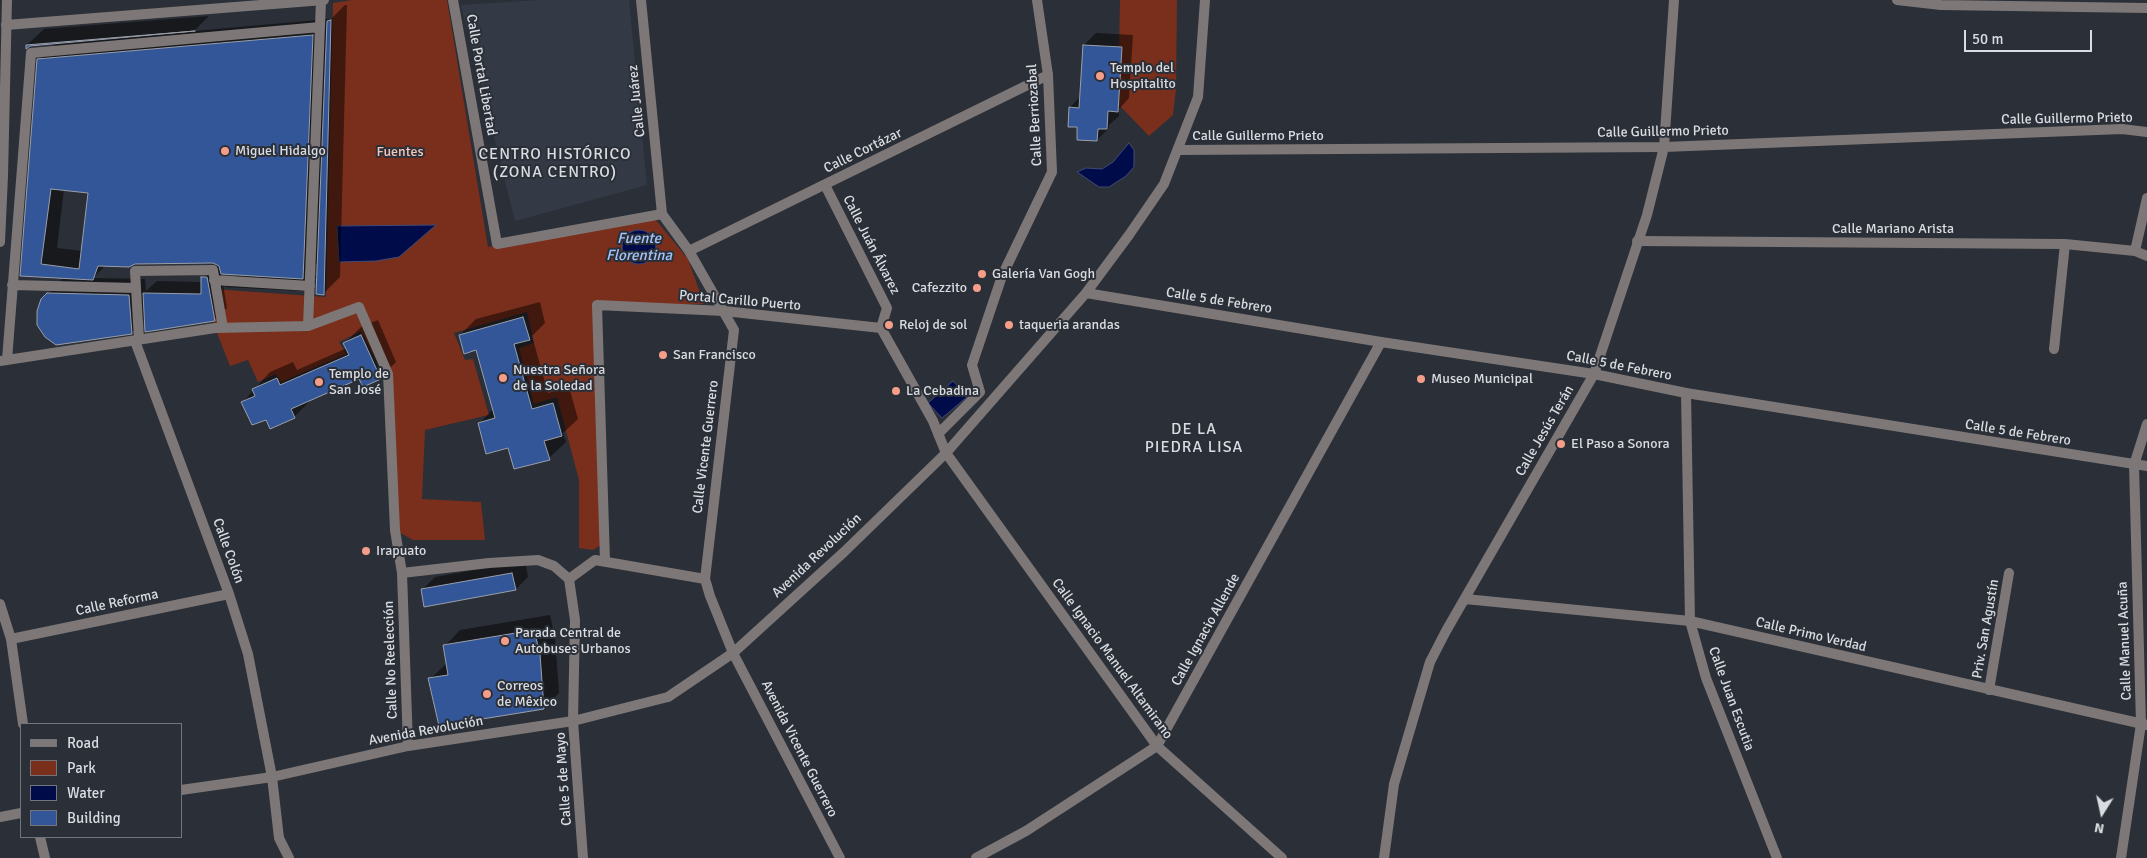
<!DOCTYPE html>
<meta charset="utf-8">
<style>
body{margin:0}
#map{position:relative;width:2147px;height:858px;overflow:hidden;background:#2b2f37;font-family:Signika,sans-serif}
canvas{display:block}
.legend{position:absolute;left:20px;top:723px;width:162px;height:115px;box-sizing:border-box;background:#2b2f37;border:1px solid #71747b;margin:0;padding:6px 9px;list-style:none;font-size:15px;color:#d9dce1}
.legend li{display:flex;align-items:center;gap:10px;height:25px}
.legend b{width:25px;border:1px solid #71747b}
.north{position:absolute;left:2077px;top:788px;width:50px;height:50px;-webkit-text-stroke:4px #2b2f37;paint-order:stroke;rotate:190deg;font-size:14px;font-weight:700;line-height:20px;text-align:center;color:#d9dce1}
.north::after{content:'';display:block;margin:auto;width:18px;height:22px;background:#d9dce1;clip-path:polygon(50% 0,100% 100%,50% 72%,0 100%)}
.scale{position:absolute;left:1964px;top:30px;width:128px;height:22px;box-sizing:border-box;border:2px solid #d9dce1;border-top:0;padding-left:6px;font-size:15px;line-height:18px;white-space:nowrap;color:#d9dce1;-webkit-text-stroke:4px #2b2f37;paint-order:stroke}
</style>
<div id="map">
<canvas width="2147" height="858"></canvas>
<ul class="legend">
<li><b style="height:6px;background:#7d7877"></b>Road</li>
<li><b style="height:14px;background:#7a2e1c"></b>Park</li>
<li><b style="height:14px;background:#000c4a"></b>Water</li>
<li><b style="height:14px;background:#335699"></b>Building</li>
</ul>
<div class="north">N</div>
<div class="scale">50 m</div>
</div>
<script>
const c = document.querySelector('canvas').getContext('2d');
c.lineJoin = 'round';
function paint(path, color) {
  c.fillStyle = color;
  c.fill(path, 'evenodd');
}
function poly(rows) {
  const path = new Path2D();
  for (const r of rows) {
    if (r.length === 3) {
      path.moveTo(r[0] + r[2], r[1]);
      path.arc(r[0], r[1], r[2], 0, 2 * Math.PI);
      continue;
    }
    path.moveTo(r[0], r[1]);
    for (let i = 2; i < r.length; i += 2) path.lineTo(r[i], r[i + 1]);
  }
  return path;
}
function strokePath(path, color, width, dash) {
  c.strokeStyle = color;
  c.lineWidth = width;
  c.lineCap = dash ? 'butt' : 'round';
  c.setLineDash(dash || []);
  c.stroke(path);
}
function write(font, color, halo, rows, align = 'center') {
  c.font = font + ' Signika,sans-serif';
  c.lineWidth = 4;
  c.setLineDash([]);
  c.textBaseline = 'middle';
  c.strokeStyle = halo;
  c.fillStyle = color;
  for (const [text, x, y, turn = 0] of rows) {
    c.save();
    c.translate(x, y);
    c.rotate((+turn || 0) * Math.PI / 180);
    c.textAlign = isNaN(turn) ? turn : align;
    if (halo) c.strokeText(text, 0, 0);
    c.fillText(text, 0, 0);
    c.restore();
  }
}
const built = poly([
 [539,0,629,0,647,185,515,221,461,5]
]);
const green = poly([
 [352,0,447,0,488,247,655,219,688,259,704,304,597,306,601,545,593,550,579,548,579,480,557,397,534,404,519,348,534,343,527,312,454,333,465,360,473,359,489,415,425,430,422,499,481,502,485,540,413,540,395,530,386,379,361,331,339,342,346,354,281,382,276,374,258,382,248,360,230,366,215,328,213,289,326,297,333,3],
 [435,225,399,257,339,261,337,226],
 [635,230,640,230,654,256,645,263,633,263,628,260,622,251,622,246,626,236],
 [1120,0,1177,0,1176,89,1173,115,1149,136,1118,104]
]);
const water = poly([
 [1129,143,1134,150,1134,167,1126,176,1109,187,1099,187,1077,172,1086,168,1102,169,1113,162,1129,143],
 [436,225,399,257,376,261,339,262,337,226,436,225],
 [639,247,17],
 [953,381,967,397,942,418,928,403,953,381]
]);
const shadow = poly([
 [345,5,347,5,340,277,323,294,319,261,304,276,317,276,302,291,225,287,239,273,221,272,227,308,214,320,146,318,131,333,42,300,64,277,22,275,39,60,56,43,27,45,44,29,209,16,194,31,329,19,329,21],
 [64,189,90,192,82,251,57,248],
 [213,262,216,264,203,278,202,282,157,281,146,291,145,279,93,278,106,265],
 [1096,33,1133,35,1129,98,1119,109,1119,116,1109,125,1109,128,1097,140,1079,126,1070,107,1080,97,1084,45],
 [540,302,545,323,532,336,548,393,569,387,578,419,563,433,566,442,549,458,509,447,479,424,493,409,477,349,460,335,476,319],
 [378,320,396,362,380,378,360,377,310,399,310,401,294,417,266,418,243,402,270,372,293,362,297,370,347,348,345,343,361,327],
 [525,561,528,577,516,589,423,589,435,577],
 [550,615,555,638,559,693,544,708,430,679,447,663,445,646,460,630]
]);
const building = poly([
 [331,20,324,295,316,294,327,21,331,20],
 [195,31,30,46,26,49,26,45,195,31],
 [313,35,303,279,221,274,219,266,213,263,135,264,129,267,98,266,93,280,20,276,37,59,313,35],
 [51,189,88,193,79,269,41,264,51,189],
 [1083,45,1122,47,1118,112,1108,111,1107,129,1098,129,1097,141,1077,140,1077,127,1068,127,1069,107,1079,108,1083,45],
 [201,277,207,277,215,321,145,332,143,293,201,294,201,277],
 [47,293,129,295,132,334,56,345,45,337,37,325,37,311,41,299,47,293],
 [523,317,530,340,514,344,532,409,553,403,562,436,544,441,550,460,514,469,508,448,486,454,478,423,495,418,476,350,464,354,459,335,523,317],
 [361,335,381,379,363,387,359,379,291,409,295,418,270,429,266,420,252,425,241,402,255,396,252,389,277,378,280,385,349,355,343,343,361,335],
 [512,573,516,590,424,607,421,589,512,573],
 [534,630,540,654,544,709,439,726,428,678,448,675,443,645,534,630]
]);
const pedestrian = poly([
 [453,0,497,244,662,214],
 [825,185,887,308,881,328,933,421,946,453],
 [214,280,310,286],
 [12,285,136,288],
 [308,326,321,1],
 [139,340,135,271,213,270,223,328],
 [135,341,229,594,248,654,272,777],
 [7,360,31,53,320,27],
 [0,361,215,328,308,326,359,307,388,374,395,530,402,573],
 [938,434,980,392,972,365,1002,276,1052,172,1048,75],
 [605,561,597,305,724,311,881,328],
 [11,639,229,594]
]);
const minor = poly([
 [641,0,662,214,689,251,734,330,705,579,710,596,733,653],
 [1897,0,1941,5,2147,8],
 [6,25,324,0],
 [1178,150,1664,147,2122,129,2147,132],
 [1637,241,2065,244,2135,251,2147,256],
 [689,251,1048,75,1037,0],
 [2135,251,2147,198],
 [2054,349,2065,244],
 [1686,393,1690,621,1706,678,1777,858],
 [569,579,575,620,573,721,583,858],
 [569,579,595,560,705,579],
 [1989,690,2009,573],
 [408,746,402,573,489,563,538,560,554,566,569,579],
 [272,777,279,838,289,858],
 [976,858,1026,831,1157,746,1381,342],
 [2121,858,2141,724,2134,465,2147,424]
]);
const tertiary = poly([
 [0,242,3,176,7,0],
 [1086,293,1381,342,1594,374,1686,393,2147,466],
 [946,453,1157,746,1282,858],
 [1465,599,1690,621,2147,725],
 [0,604,11,639,23,724],
 [733,653,840,858],
 [181,790,272,777,408,746,573,721,668,697,733,653,844,552,946,453,1086,293,1129,235,1164,184,1198,97,1205,0],
 [0,817,21,813],
 [40,837,45,858],
 [1384,858,1394,784,1430,662,1446,631,1594,374,1647,215,1664,147,1674,0]
]);
const markers = [
 [1100,76,5,"#f49e89"],
 [225,151,5,"#f49e89"],
 [982,274,5,"#f49e89"],
 [977,288,5,"#f49e89"],
 [889,325,5,"#f49e89"],
 [1009,325,5,"#f49e89"],
 [663,355,5,"#f49e89"],
 [503,378,5,"#f49e89"],
 [1421,379,5,"#f49e89"],
 [319,382,5,"#f49e89"],
 [896,391,5,"#f49e89"],
 [1561,444,5,"#f49e89"],
 [366,551,5,"#f49e89"],
 [505,641,5,"#f49e89"],
 [487,694,5,"#f49e89"]
];
const poiNames = [
 ["Templo del",1110,68],
 ["Hospitalito",1110,84],
 ["Miguel Hidalgo",235,151],
 ["Galería Van Gogh",992,274],
 ["Cafezzito",967,288,"right"],
 ["Reloj de sol",899,325],
 ["taqueria arandas",1019,325],
 ["San Francisco",673,355],
 ["Nuestra Señora",513,370],
 ["de la Soledad",513,386],
 ["Templo de",329,374],
 ["San José",329,390],
 ["Museo Municipal",1431,379],
 ["La Cebadina",906,391],
 ["El Paso a Sonora",1571,444],
 ["Irapuato",376,551],
 ["Parada Central de",515,633],
 ["Autobuses Urbanos",515,649],
 ["Correos",497,686],
 ["de Mêxico",497,702]
];
const streetNames = [
 ["Calle Portal Libertad",481,75,80],
 ["Calle Juárez",637,101,-96],
 ["Calle Berriozabal",1035,115,-93],
 ["Calle Guillermo Prieto",2067,119,-1],
 ["Calle Guillermo Prieto",1663,132,-1],
 ["Calle Guillermo Prieto",1258,136],
 ["Calle Cortázar",863,151,-26],
 ["Calle Mariano Arista",1893,229],
 ["Calle Juán Álvarez",871,245,63],
 ["Portal Carillo Puerto",740,301,5],
 ["Calle 5 de Febrero",1219,301,9],
 ["Calle 5 de Febrero",1619,366,11],
 ["Calle Jesús Terán",1545,431,-60],
 ["Calle 5 de Febrero",2018,433,9],
 ["Calle Vicente Guerrero",706,447,-83],
 ["Calle Colón",228,551,70],
 ["Avenida Revolución",817,556,-43],
 ["Calle Reforma",117,603,-12],
 ["Priv. San Agustín",1986,629,-80],
 ["Calle Ignacio Allende",1206,630,-61],
 ["Calle Primo Verdad",1811,635,13],
 ["Calle Manuel Acuña",2125,641,-92],
 ["Calle Ignacio Manuel Altamirano",1112,659,54],
 ["Calle No Reelección",391,660,-92],
 ["Calle Juan Escutia",1731,699,70],
 ["Avenida Revolución",426,731,-10],
 ["Avenida Vicente Guerrero",799,749,63],
 ["Calle 5 de Mayo",564,779,-94]
];
const parkNames = [
 ["Fuentes",400,152]
];
const waterNames = [
 ["Fuente",639,239],
 ["Florentina",639,256]
];
const quarterNames = [
 ["CENTRO HISTÓRICO",555,155],
 ["(ZONA CENTRO)",555,173],
 ["DE LA",1194,430],
 ["PIEDRA LISA",1194,448]
];
paint(built, '#333a46');
paint(green, '#7a2e1c');
paint(water, '#000c4a');
strokePath(water, '#414a77', 1);
paint(shadow, '#0007');
paint(building, '#335699');
strokePath(building, '#9a9fa8', 1);
strokePath(pedestrian, '#7d7877', 10);
strokePath(minor, '#7d7877', 10);
strokePath(tertiary, '#7d7877', 10);
for (const [x, y, r, color] of markers) {
  const dot = new Path2D();
  dot.arc(x, y, r, 0, 2 * Math.PI);
  c.fillStyle = color;
  c.fill(dot);
  strokePath(dot, '#2b2f37', 2);
}
write('14px', '#d9dce1', '#2b2f37', poiNames, 'left');
write('14px', '#d9dce1', '#2b2f37', streetNames);
write('14px', '#f6c5b9', '#2b2f37', parkNames);
write('italic 15px', '#a3c3fb', '#2b2f37', waterNames);
c.letterSpacing = '1px';
write('16px', '#d9dce1', '#2b2f37', quarterNames);
c.letterSpacing = '0px';
</script>
